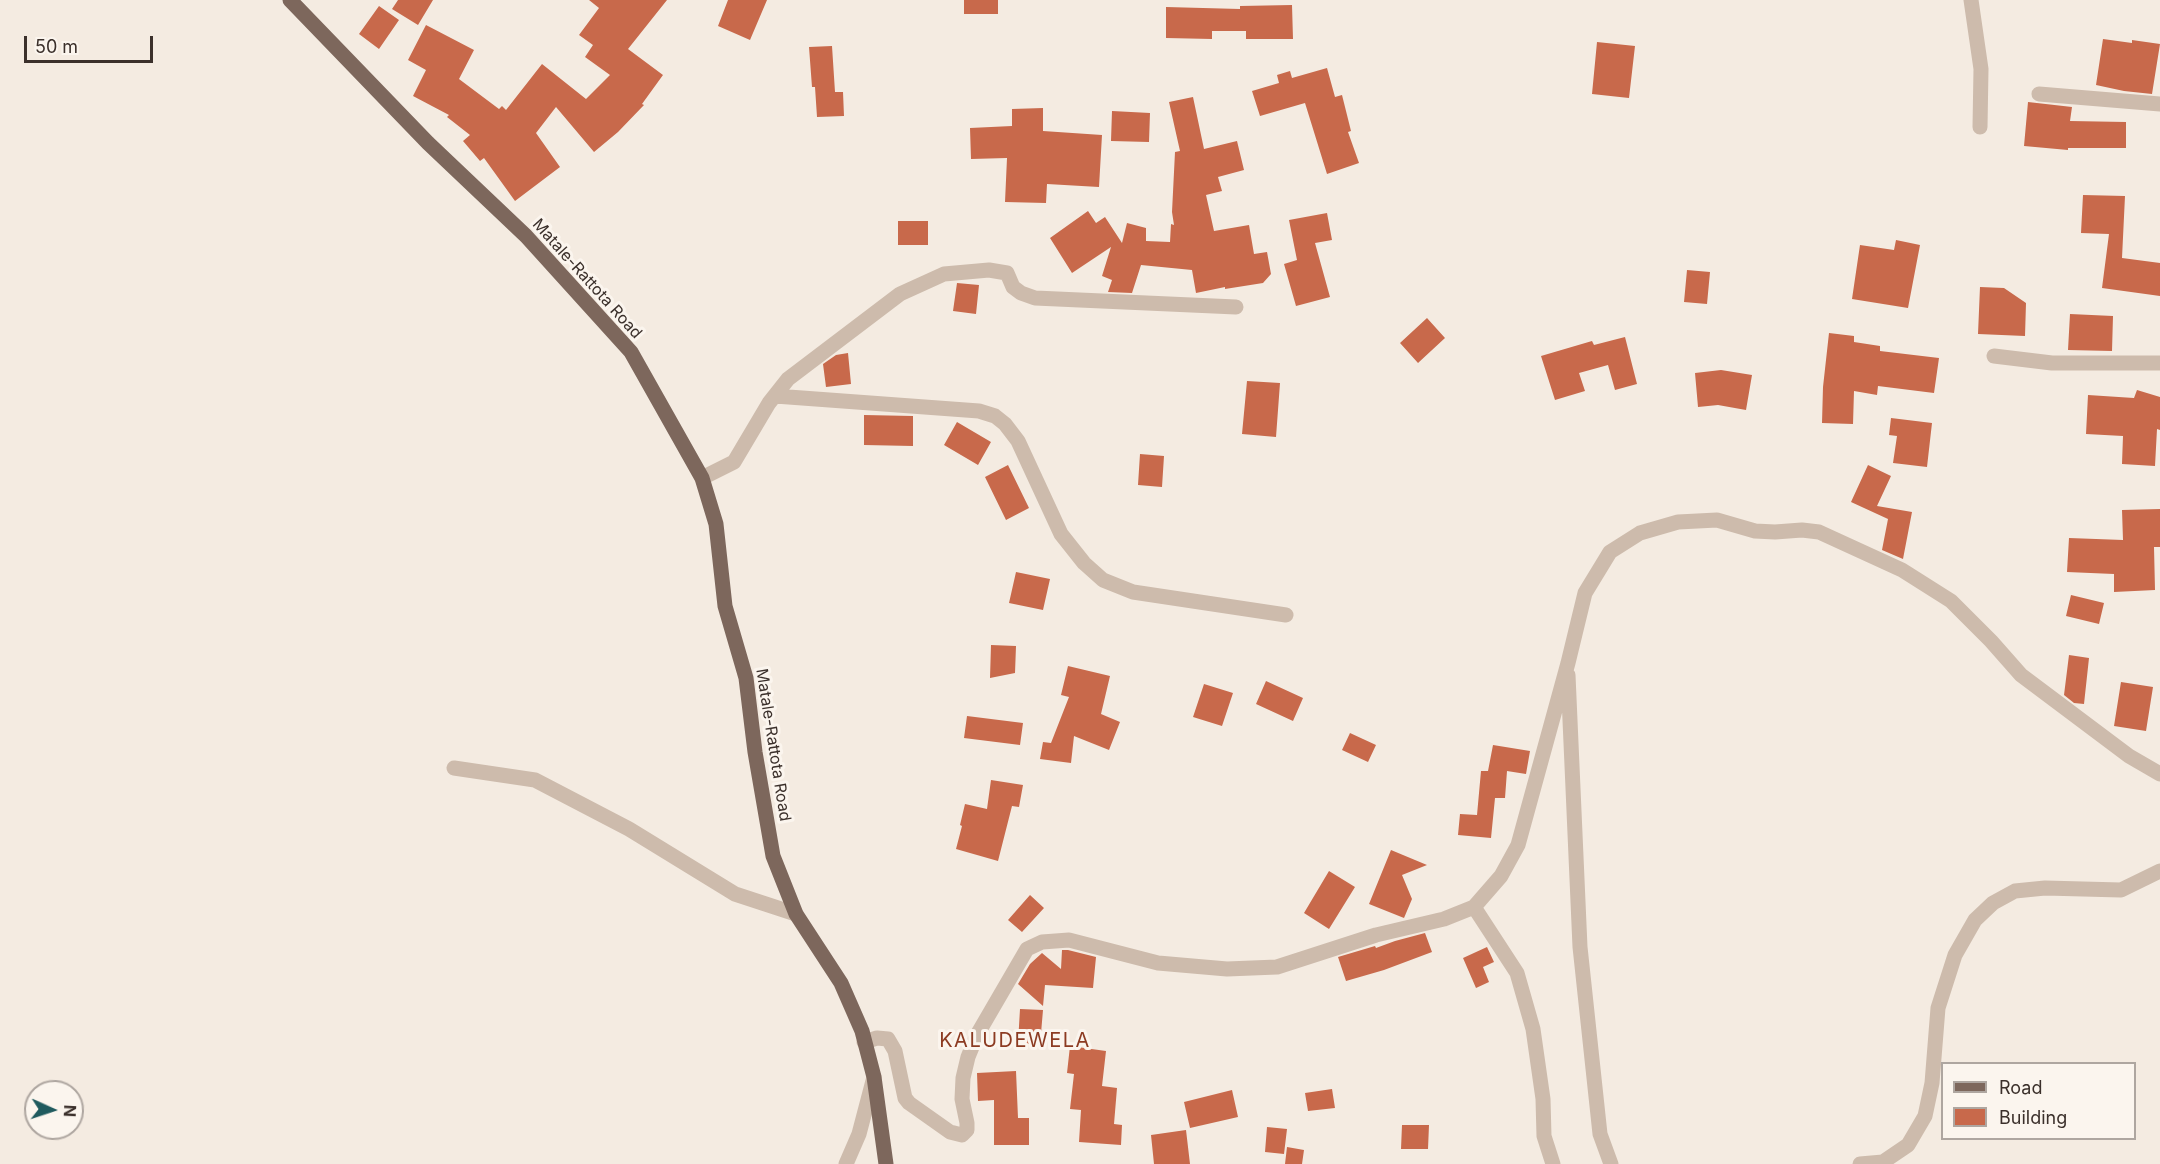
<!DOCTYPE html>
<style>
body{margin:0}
#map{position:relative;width:2160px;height:1164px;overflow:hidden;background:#f4ebe1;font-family:Inter,sans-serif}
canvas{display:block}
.legend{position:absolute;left:1941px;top:1062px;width:195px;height:78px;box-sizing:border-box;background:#fbf5ee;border:2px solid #aea6a0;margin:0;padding:8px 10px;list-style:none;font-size:18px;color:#3b302b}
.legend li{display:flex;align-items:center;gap:12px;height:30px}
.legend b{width:30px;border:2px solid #aea6a0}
.north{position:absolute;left:24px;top:1080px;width:60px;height:60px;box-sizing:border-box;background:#fbf5ee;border:2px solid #aea6a0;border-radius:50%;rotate:93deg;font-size:16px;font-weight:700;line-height:24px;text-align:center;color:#3b302b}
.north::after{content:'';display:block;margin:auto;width:21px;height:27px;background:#1f5a5e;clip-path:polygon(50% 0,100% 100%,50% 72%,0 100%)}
.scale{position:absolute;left:24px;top:36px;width:129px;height:27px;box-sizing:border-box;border:3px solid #3b302b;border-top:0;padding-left:8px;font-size:18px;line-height:21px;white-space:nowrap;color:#3b302b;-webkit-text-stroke:4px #fbf5ee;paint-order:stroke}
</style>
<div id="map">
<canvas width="2160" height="1164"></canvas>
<ul class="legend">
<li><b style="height:8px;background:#7d675c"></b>Road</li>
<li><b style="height:16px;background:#c8694b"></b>Building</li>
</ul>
<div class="north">N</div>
<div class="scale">50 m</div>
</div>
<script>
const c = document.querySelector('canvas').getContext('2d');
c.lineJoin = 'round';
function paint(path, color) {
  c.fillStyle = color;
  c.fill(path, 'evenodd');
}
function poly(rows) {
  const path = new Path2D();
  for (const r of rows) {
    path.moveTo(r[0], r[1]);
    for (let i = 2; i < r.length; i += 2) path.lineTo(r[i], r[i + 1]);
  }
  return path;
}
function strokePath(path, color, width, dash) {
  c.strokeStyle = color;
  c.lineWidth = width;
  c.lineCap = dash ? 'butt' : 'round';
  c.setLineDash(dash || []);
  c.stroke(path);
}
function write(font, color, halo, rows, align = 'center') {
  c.font = font + ' Inter,sans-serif';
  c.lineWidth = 6;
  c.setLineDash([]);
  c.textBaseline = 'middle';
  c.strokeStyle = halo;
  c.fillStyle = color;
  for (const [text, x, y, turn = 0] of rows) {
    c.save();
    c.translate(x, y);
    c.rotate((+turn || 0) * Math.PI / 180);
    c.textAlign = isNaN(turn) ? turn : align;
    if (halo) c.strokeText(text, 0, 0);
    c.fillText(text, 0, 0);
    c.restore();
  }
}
const building = poly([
 [398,0,433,0,418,25,392,9],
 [589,0,667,0,628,49,663,75,642,104,644,105,618,132,594,152,556,107,536,133,560,167,515,201,484,158,480,161,463,141,470,135,447,117,449,115,413,96,426,70,408,60,426,25,474,50,459,79,499,109,502,106,506,110,542,64,586,99,610,75,585,57,593,45,579,35,599,8],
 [728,0,767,0,750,40,718,26],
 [964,0,998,0,998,14,964,14],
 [1292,5,1293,39,1246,39,1246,31,1212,31,1212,39,1166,38,1166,7,1240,9,1240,6],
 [379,6,399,20,379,49,359,34],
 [2103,39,2132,43,2132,40,2160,44,2152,94,2124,91,2096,85],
 [1597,42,1635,46,1629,98,1592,94],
 [832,46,835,92,843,92,844,116,817,117,815,87,812,87,809,47],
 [1327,68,1335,97,1342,95,1351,131,1348,132,1359,163,1327,174,1305,103,1260,116,1252,91,1279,83,1277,75,1290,71,1292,78],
 [1193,97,1204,149,1237,141,1244,170,1218,177,1222,191,1206,195,1214,231,1249,225,1254,254,1267,252,1271,274,1263,283,1225,289,1225,287,1196,293,1192,270,1141,265,1132,293,1108,292,1112,280,1102,276,1111,247,1072,273,1050,238,1088,211,1096,223,1105,217,1122,243,1127,223,1146,228,1146,241,1170,242,1171,224,1174,225,1172,212,1175,152,1180,151,1169,102],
 [2028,102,2072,107,2070,121,2126,122,2126,148,2068,148,2068,150,2024,146],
 [1043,108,1043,131,1102,135,1099,187,1047,184,1046,203,1005,202,1007,158,971,159,970,128,1012,126,1012,109],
 [1112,111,1150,113,1149,142,1111,141],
 [2083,195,2125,196,2122,258,2160,263,2160,296,2102,288,2109,234,2081,233],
 [1327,213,1332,240,1315,243,1330,297,1296,306,1284,264,1297,260,1289,220],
 [898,221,928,221,928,245,898,245],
 [1896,240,1920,245,1908,308,1852,299,1860,245,1894,250],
 [1687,270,1710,272,1707,304,1684,302],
 [957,283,979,285,976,314,953,311],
 [1980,287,2004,288,2026,303,2025,336,1978,334],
 [2070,314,2113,316,2112,351,2068,350],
 [1427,318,1445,338,1418,363,1400,343],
 [1829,333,1854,336,1854,342,1880,346,1880,351,1939,358,1934,393,1878,386,1877,395,1854,391,1853,424,1822,423,1823,387],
 [1625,337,1637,384,1615,390,1608,365,1579,373,1585,391,1555,400,1541,356,1592,341,1594,345],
 [848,353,851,384,826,387,823,364,836,355],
 [1721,370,1752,375,1746,410,1718,405,1698,407,1695,373],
 [1247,381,1280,383,1276,437,1242,434],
 [2137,390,2160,397,2160,430,2157,429,2155,466,2122,464,2123,436,2086,434,2088,395,2134,398],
 [864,415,913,416,913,446,864,445],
 [1891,418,1932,423,1927,467,1893,463,1897,436,1889,435],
 [957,422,991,442,978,465,944,445],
 [1140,454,1164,456,1162,487,1138,485],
 [1008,465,1029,508,1006,520,985,477],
 [1868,465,1891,476,1877,506,1912,512,1903,559,1882,550,1888,519,1851,502],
 [2160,509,2160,547,2154,547,2155,590,2114,592,2114,574,2067,572,2069,538,2123,540,2122,510],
 [1016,572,1050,579,1043,610,1009,603],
 [2071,595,2104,603,2099,624,2066,616],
 [991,645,1016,646,1015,673,990,678],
 [2069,655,2089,658,2084,704,2074,703,2064,695],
 [1068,666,1110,676,1101,714,1120,722,1109,750,1074,736,1071,763,1040,759,1043,742,1051,743,1069,697,1061,695],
 [1266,681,1303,698,1293,721,1256,704],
 [2121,682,2153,687,2146,731,2114,726],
 [1204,684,1233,693,1222,726,1193,717],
 [967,716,1023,723,1020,745,964,738],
 [1350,733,1376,745,1368,762,1342,750],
 [1493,745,1530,751,1526,774,1507,771,1505,798,1495,798,1491,838,1458,835,1460,814,1477,815,1481,771,1488,771],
 [991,780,1023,785,1019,807,1012,806,998,861,956,849,962,826,960,825,965,804,987,809],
 [1391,850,1427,865,1402,875,1412,899,1404,918,1369,904],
 [1329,871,1355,887,1329,929,1304,913],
 [1030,895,1044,908,1022,932,1008,920],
 [1425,933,1432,952,1384,970,1346,981,1338,957,1375,946,1376,948,1395,941],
 [1487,947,1494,962,1483,967,1489,982,1476,988,1463,958],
 [1062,950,1068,950,1096,957,1093,988,1045,985,1043,1006,1018,984,1030,964,1042,953,1061,969],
 [1020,1009,1043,1010,1040,1045,1018,1043],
 [1070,1046,1106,1051,1102,1086,1117,1088,1114,1124,1122,1125,1121,1145,1079,1142,1081,1110,1070,1109,1074,1074,1067,1073],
 [1016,1071,1018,1118,1029,1118,1029,1145,994,1145,994,1100,978,1101,977,1073],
 [1332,1089,1335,1108,1308,1111,1305,1093],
 [1232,1090,1238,1117,1190,1128,1184,1102],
 [1402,1125,1429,1125,1428,1149,1401,1149],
 [1267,1127,1287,1129,1284,1154,1265,1152],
 [1186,1130,1190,1164,1154,1164,1151,1135],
 [1287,1147,1304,1150,1302,1164,1285,1164]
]);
const street = poly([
 [1971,0,1981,69,1980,127],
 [2039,94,2160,104],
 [1994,356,2052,363,2160,363],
 [775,396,979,411,995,416,1005,424,1018,441,1061,534,1084,563,1103,580,1133,592,1286,615],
 [702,478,734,462,769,403,788,379,900,294,944,274,989,270,1007,273,1013,287,1021,293,1035,298,1236,307],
 [1568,675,1580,947,1600,1134,1611,1164],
 [454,768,535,780,629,829,735,894,796,914],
 [1474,907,1517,973,1533,1029,1543,1099,1544,1136,1553,1164],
 [864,1042,877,1038,888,1039,895,1051,905,1098,909,1103,950,1132,962,1135,967,1130,967,1123,962,1099,963,1078,968,1057,977,1035,1027,949,1042,942,1069,940,1158,963,1227,969,1277,967,1376,935,1444,919,1474,907,1501,876,1518,845,1568,663,1585,593,1610,552,1640,533,1678,522,1717,520,1755,531,1775,532,1802,530,1819,532,1902,570,1951,601,1991,641,2021,675,2129,756,2160,774],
 [846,1164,859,1134,874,1077],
 [1860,1164,1883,1162,1908,1145,1925,1116,1932,1083,1938,1008,1955,955,1975,920,1993,903,2015,891,2045,888,2121,890,2160,871]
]);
const primary = poly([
 [290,0,428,143,526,236,631,352,702,478,716,524,725,606,746,678,755,752,773,856,796,914,841,983,862,1031,874,1077,886,1164]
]);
const streetNames = [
 ["Matale-Rattota Road",587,279,48],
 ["Matale-Rattota Road",773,745,81]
];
const quarterNames = [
 ["KALUDEWELA",1015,1041]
];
paint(building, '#c8694b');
strokePath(street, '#cdbbac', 15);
strokePath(primary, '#7d675c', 15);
write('16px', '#3b302b', '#fbf5ee', streetNames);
c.letterSpacing = '1.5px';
write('20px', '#8c3b22', '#fbf5ee', quarterNames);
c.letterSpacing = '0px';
</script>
